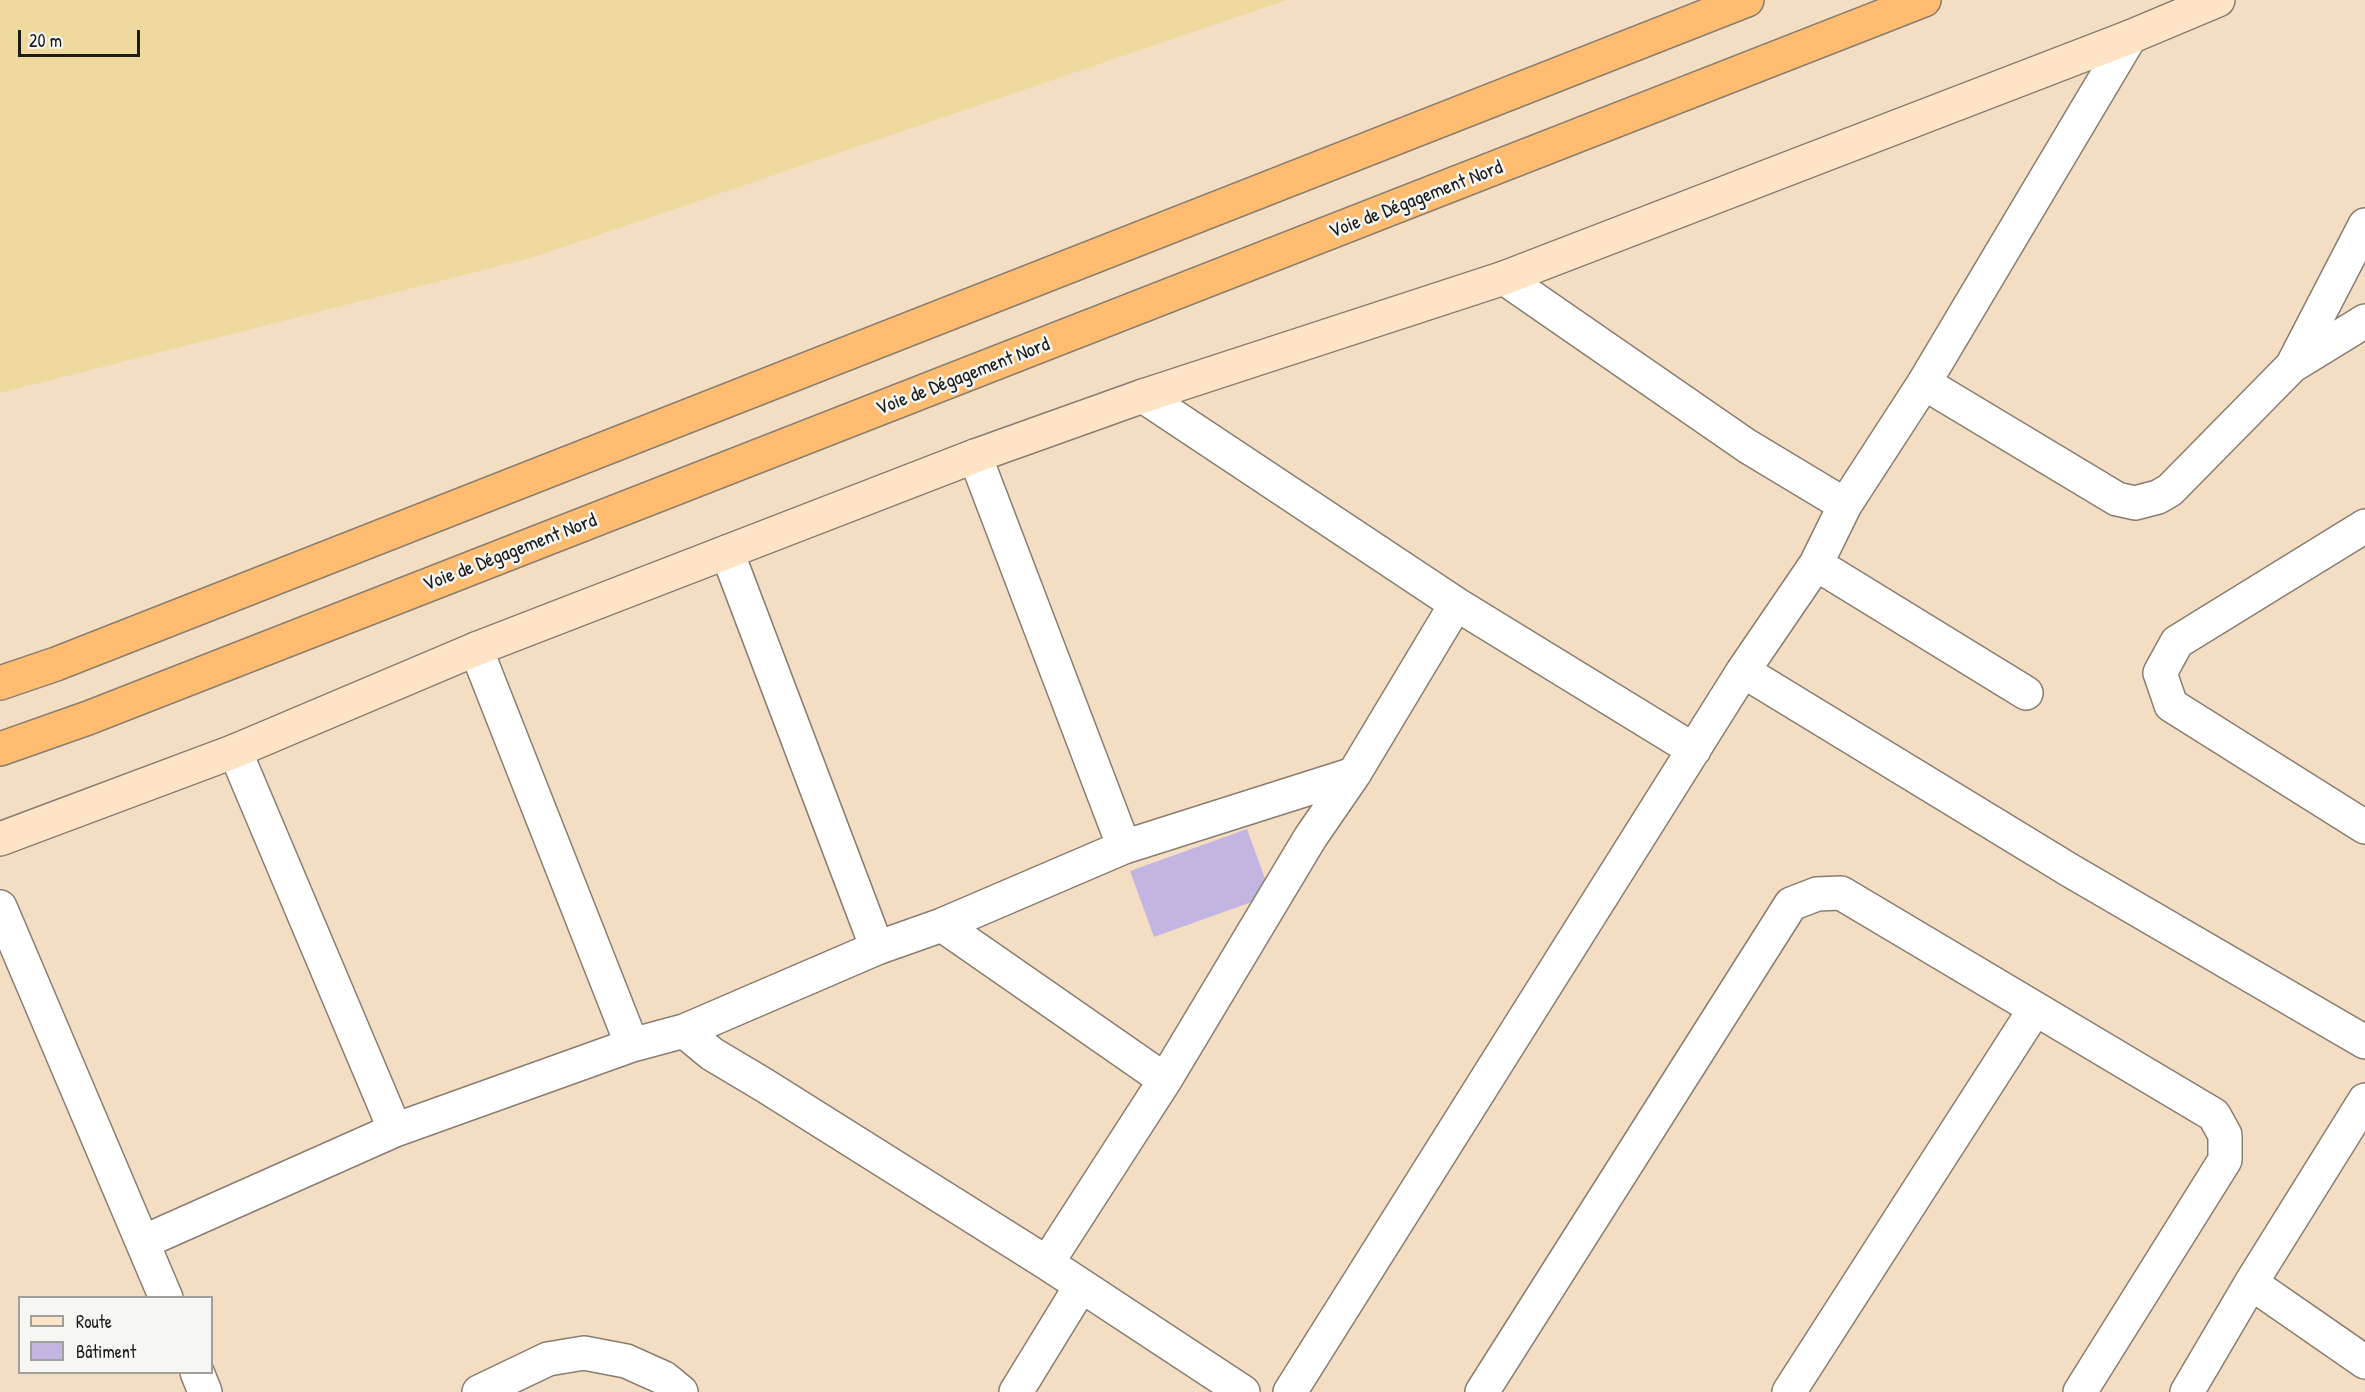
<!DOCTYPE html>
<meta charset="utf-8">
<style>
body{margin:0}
#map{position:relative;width:2365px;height:1392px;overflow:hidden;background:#f4dec3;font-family:"Patrick Hand",sans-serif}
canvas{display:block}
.legend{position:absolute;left:18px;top:1296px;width:195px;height:78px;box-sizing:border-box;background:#f6f6f2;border:2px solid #9f9f9c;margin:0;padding:8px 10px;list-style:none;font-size:18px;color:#1c1c1c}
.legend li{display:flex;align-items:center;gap:12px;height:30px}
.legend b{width:30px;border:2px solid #9f9f9c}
.scale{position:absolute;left:18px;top:30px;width:122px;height:27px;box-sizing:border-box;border:3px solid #1c1c1c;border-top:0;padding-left:8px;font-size:18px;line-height:21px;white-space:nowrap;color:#1c1c1c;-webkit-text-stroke:4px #f6f6f2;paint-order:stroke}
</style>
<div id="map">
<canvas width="2365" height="1392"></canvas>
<ul class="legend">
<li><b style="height:8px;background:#fee4c6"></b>Route</li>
<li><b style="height:16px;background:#c3b5e2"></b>Bâtiment</li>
</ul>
<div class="scale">20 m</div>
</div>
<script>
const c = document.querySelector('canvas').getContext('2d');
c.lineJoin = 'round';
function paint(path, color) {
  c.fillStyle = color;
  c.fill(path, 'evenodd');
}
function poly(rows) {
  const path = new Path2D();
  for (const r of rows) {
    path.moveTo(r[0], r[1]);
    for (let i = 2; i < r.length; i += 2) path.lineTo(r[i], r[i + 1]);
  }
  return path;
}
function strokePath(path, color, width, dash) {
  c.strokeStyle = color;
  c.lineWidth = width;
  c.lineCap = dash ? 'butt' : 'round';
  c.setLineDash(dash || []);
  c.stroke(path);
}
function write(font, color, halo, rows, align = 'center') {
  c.font = font + ' "Patrick Hand",sans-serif';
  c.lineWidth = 5;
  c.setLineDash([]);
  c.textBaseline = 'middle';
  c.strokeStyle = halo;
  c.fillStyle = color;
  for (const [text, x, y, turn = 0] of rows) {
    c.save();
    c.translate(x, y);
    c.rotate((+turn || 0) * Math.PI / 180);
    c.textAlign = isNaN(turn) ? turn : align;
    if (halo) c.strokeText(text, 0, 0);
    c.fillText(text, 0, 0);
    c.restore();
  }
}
const sand = poly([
 [0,0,1287,0,534,257,0,393]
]);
const building = poly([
 [1247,829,1271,895,1154,937,1130,871]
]);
const minor = poly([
 [1504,278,1747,446,1845,505],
 [2292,366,2365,225],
 [1924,383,2117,499,2135,503,2158,497,2170,490,2292,366,2365,321],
 [1143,396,1456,604,1694,750],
 [975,456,1124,847],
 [2365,526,2177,642,2160,673,2171,705,2365,827],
 [727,552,877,948],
 [1816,564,2026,693],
 [476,649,632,1045],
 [1743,671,2071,871,2365,1042],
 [235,751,395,1130],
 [0,907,166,1298],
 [942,925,1165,1080],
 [684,1031,712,1054,764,1085,1047,1263,1243,1392],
 [143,1242,395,1130,632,1045,684,1031,877,948,942,925,1124,847,1354,774],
 [1047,1263,1165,1080,1310,838,1354,774,1456,604],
 [2251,1283,2365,1362],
 [197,1372,205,1392],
 [479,1392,548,1359,584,1353,626,1361,664,1378,681,1392],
 [1016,1392,1081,1286],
 [1290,1392,1743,671,1816,564,1845,505,1924,383,2130,37],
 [1482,1392,1791,904,1817,894,1841,893,2214,1115,2225,1135,2225,1160,2080,1392],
 [1789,1392,2035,1009],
 [2187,1392,2251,1283,2365,1100]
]);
const secondary = poly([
 [0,839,235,751,476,649,975,456,1143,396,1504,278,2130,37,2218,0]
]);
const trunk = poly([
 [0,683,56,664,1747,0],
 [0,749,88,718,1924,0]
]);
const streetNames = [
 ["Voie de Dégagement Nord",1416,200,-21],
 ["Voie de Dégagement Nord",963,377,-21],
 ["Voie de Dégagement Nord",510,553,-21]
];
paint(sand, '#eeda9e');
paint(building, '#c3b5e2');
strokePath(minor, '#887d70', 36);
strokePath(secondary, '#887d70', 36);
strokePath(trunk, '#887d70', 36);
strokePath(minor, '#fff', 33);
strokePath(secondary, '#fee4c6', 33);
strokePath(trunk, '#fdbc70', 33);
write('20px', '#1c1c1c', '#f6f6f2', streetNames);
</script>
